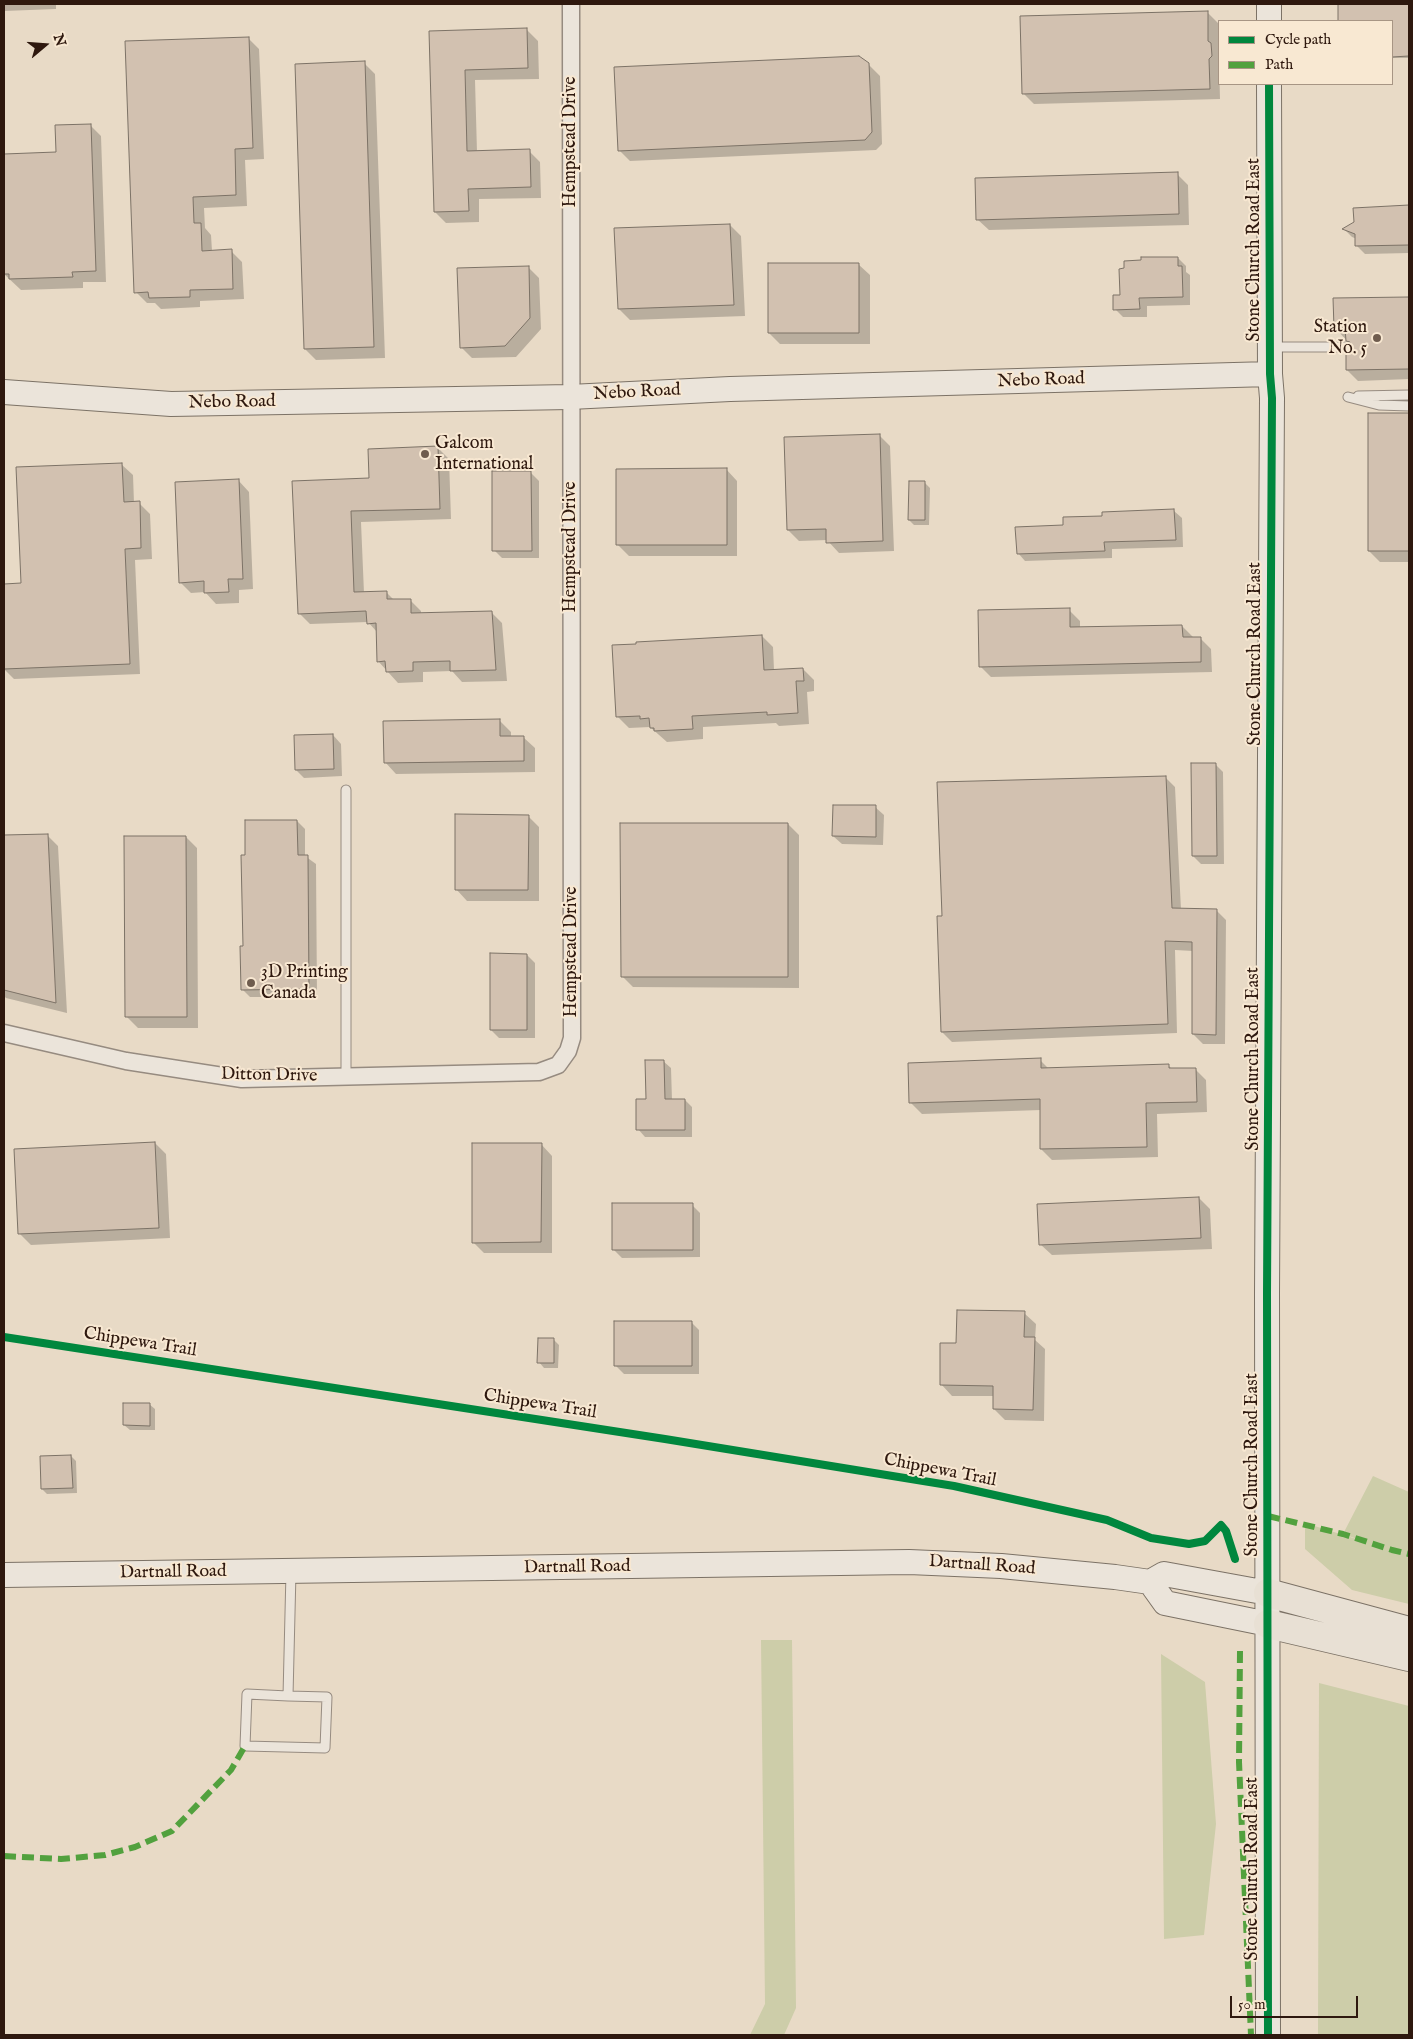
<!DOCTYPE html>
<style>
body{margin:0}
#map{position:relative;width:1413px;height:2039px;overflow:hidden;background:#e8dac6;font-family:"IM FELL English",serif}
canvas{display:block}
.frame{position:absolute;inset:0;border:5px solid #2e180e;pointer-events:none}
.legend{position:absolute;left:1218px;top:20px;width:175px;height:65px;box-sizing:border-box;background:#f8e8d2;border:1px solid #a79584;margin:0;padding:6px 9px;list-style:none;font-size:15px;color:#2e180e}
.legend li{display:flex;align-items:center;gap:10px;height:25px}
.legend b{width:25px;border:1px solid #a79584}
.north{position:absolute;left:20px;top:20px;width:50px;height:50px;-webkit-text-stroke:4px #f8e8d2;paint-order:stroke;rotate:72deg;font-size:14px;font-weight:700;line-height:20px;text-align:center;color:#2e180e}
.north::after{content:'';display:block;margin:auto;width:18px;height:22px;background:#2e180e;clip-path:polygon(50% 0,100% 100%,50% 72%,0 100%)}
.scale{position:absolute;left:1230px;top:1996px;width:128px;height:22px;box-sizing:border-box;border:2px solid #2e180e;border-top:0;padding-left:6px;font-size:15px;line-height:18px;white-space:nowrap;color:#2e180e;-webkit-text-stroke:4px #f8e8d2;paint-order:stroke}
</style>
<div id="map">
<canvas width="1413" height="2039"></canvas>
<div class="frame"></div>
<ul class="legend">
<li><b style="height:6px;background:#00873e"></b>Cycle path</li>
<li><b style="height:6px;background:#52a13e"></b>Path</li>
</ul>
<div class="north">N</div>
<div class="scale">50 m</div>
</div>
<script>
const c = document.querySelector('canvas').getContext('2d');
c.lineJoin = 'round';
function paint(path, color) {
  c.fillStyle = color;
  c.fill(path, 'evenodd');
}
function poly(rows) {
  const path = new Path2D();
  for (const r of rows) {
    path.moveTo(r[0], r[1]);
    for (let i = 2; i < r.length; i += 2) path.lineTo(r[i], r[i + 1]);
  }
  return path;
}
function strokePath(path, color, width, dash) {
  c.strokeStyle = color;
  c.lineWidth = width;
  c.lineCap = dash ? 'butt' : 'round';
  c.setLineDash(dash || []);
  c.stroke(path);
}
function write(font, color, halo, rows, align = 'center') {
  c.font = font + ' "IM FELL English",serif';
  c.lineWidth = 4;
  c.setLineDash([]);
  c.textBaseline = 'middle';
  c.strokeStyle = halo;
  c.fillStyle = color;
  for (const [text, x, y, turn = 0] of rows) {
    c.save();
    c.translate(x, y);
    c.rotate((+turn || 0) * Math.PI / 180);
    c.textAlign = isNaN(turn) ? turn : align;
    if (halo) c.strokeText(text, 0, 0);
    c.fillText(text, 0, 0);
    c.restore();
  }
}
const green = poly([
 [1373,1476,1409,1492,1409,1604,1352,1590,1305,1549,1305,1523,1366,1542,1343,1534],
 [761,1640,792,1640,796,2008,784,2035,750,2035,765,2004],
 [1161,1654,1205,1682,1216,1824,1204,1935,1164,1939],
 [1319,1683,1409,1706,1409,2035,1318,2035]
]);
const shadow = poly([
 [4,4,56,4,56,9,4,11],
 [1339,4,1409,4,1409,58,1392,58,1392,21,1339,21],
 [1207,12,1218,23,1220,99,1034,104,1023,93],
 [527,30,538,41,539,79,475,80,477,152,529,151,540,162,541,198,479,199,479,222,446,223,435,212,430,32],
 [248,38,259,49,264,159,245,160,247,206,204,208,205,228,211,235,212,251,231,251,242,262,244,299,200,301,200,307,161,309,155,303,147,303,136,292],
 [364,63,375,74,385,358,316,360,305,349],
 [868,64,880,76,882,144,876,150,630,161,619,150],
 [90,125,101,136,106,282,83,282,83,288,21,290,4,274,4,155,57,154],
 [1177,174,1188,185,1189,225,989,230,977,219],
 [1409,206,1409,253,1365,254,1357,246,1357,239,1352,237,1344,229,1355,223,1355,209],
 [730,225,741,236,745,316,630,320,619,309],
 [1178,258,1186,266,1186,272,1190,275,1190,305,1147,306,1147,317,1123,317,1115,309,1121,296,1125,270],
 [858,264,870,275,870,344,780,344,769,333],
 [528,267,539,278,541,329,516,357,472,358,461,347],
 [1409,298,1409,379,1358,381,1347,370,1353,347,1335,328,1335,300],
 [1369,414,1409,414,1409,562,1380,562,1369,551],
 [879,435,890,446,894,551,839,553,827,540,799,541,788,530],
 [438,448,449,459,451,519,361,522,364,593,386,592,394,600,410,600,421,611,421,614,491,612,502,623,507,681,462,682,452,671,423,672,423,682,398,683,378,661,377,632,368,622,310,624,299,613,294,482,371,479],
 [121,464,133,475,134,503,139,503,150,514,152,559,135,560,140,674,14,679,4,669,4,585,23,584],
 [726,469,737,481,737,556,629,556,618,545],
 [531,473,539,481,539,558,502,558,494,550],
 [238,480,249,492,253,589,239,590,239,603,216,604,205,592,191,593,180,582],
 [925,483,930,488,929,525,914,525,909,520],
 [1174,511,1182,518,1183,547,1112,549,1112,558,1025,561,1018,553,1064,526,1103,517],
 [1069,610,1080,621,1080,628,1182,626,1193,637,1200,638,1211,649,1212,672,991,677,980,666],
 [762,636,773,647,774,670,803,669,814,680,814,691,807,692,809,724,779,726,776,723,703,727,703,739,667,742,650,727,629,728,618,717],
 [500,721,511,732,511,737,523,737,535,748,535,772,396,774,385,762],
 [333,735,341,744,342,776,304,778,296,770],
 [1215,764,1223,772,1224,864,1201,864,1193,856],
 [1165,777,1175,787,1181,910,1216,910,1226,920,1225,1044,1203,1044,1193,1034,1193,951,1175,950,1177,1033,952,1042,942,1032,943,917],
 [875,807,884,815,883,845,842,844,833,836],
 [528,816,539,827,539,901,467,901,456,889],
 [297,821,305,829,305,856,316,864,317,997,250,997,242,989,246,856],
 [788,824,799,835,799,988,633,987,622,976],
 [47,835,58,846,67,1013,6,998,4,996,4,836],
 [186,837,197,848,198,1028,138,1028,127,1017],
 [527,955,535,963,535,1038,499,1038,491,1030],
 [1040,1060,1049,1069,1168,1065,1172,1069,1195,1069,1206,1080,1207,1112,1157,1114,1158,1157,1052,1160,1041,1149,1041,1110,922,1114,910,1102],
 [663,1061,671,1068,672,1100,685,1100,692,1107,692,1137,645,1137,638,1129],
 [155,1143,166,1154,170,1238,31,1245,20,1234],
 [541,1144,552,1156,552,1253,484,1253,473,1242],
 [1199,1198,1210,1209,1212,1249,1052,1255,1040,1244],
 [692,1205,700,1213,700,1257,622,1258,613,1249],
 [1024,1313,1036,1324,1035,1340,1045,1349,1044,1421,1005,1420,994,1409,994,1396,952,1396,941,1384,958,1344],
 [691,1322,699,1330,699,1374,624,1374,616,1366],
 [554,1340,559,1345,558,1368,544,1368,539,1362],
 [149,1404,155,1409,155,1430,130,1430,124,1425],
 [71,1456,76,1461,77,1493,47,1494,42,1489]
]);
const building = poly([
 [1338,4,1409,4,1409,56,1392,57,1392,21,1338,21,1338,4],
 [1208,11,1208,41,1211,43,1212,56,1209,59,1210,89,1022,94,1020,16,1208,11],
 [527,28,528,68,465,70,467,151,530,149,531,187,468,189,469,211,434,212,429,31,527,28],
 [249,37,253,148,235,149,236,195,193,197,194,223,201,223,202,251,232,249,233,289,190,290,190,297,149,298,148,292,134,293,125,41,249,37],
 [859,56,869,63,872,132,865,140,618,151,614,67,859,56],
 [365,61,374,347,304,349,295,64,365,61],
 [91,124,96,271,72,272,73,277,9,279,9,274,4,274,4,154,56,152,55,125,91,124],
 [1178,172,1179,214,976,220,975,178,1178,172],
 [1409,205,1409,245,1355,246,1355,234,1342,229,1354,222,1353,208,1409,205],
 [730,224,734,305,618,309,614,228,730,224],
 [1141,257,1178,257,1178,266,1182,266,1183,297,1139,298,1140,309,1113,310,1113,295,1120,295,1119,269,1124,268,1124,261,1141,260,1141,257],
 [768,263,859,263,859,333,768,333,768,263],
 [529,266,530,318,505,346,460,348,457,268,529,266],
 [1409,297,1409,369,1346,370,1346,353,1351,351,1352,347,1350,342,1346,341,1345,328,1334,328,1333,298,1409,297],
 [1368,413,1409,413,1409,551,1368,551,1368,413],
 [880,434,883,541,826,543,826,529,787,530,784,437,880,434],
 [438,446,440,509,351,511,354,592,387,591,387,599,411,599,411,613,492,611,496,670,450,671,450,661,413,662,413,671,386,672,385,661,377,662,376,623,367,624,366,611,298,614,292,481,369,478,368,449,438,446],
 [122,463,124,502,140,501,141,548,125,549,130,664,4,669,4,584,21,583,16,467,122,463],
 [727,468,727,545,616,545,616,469,727,468],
 [492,471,531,471,532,551,492,551,492,471],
 [239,479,243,579,228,579,229,592,204,593,204,581,179,583,175,482,239,479],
 [909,481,925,481,925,520,908,520,909,481],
 [1174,509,1176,540,1104,542,1105,551,1017,554,1015,527,1063,525,1063,517,1102,516,1102,512,1174,509],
 [1070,608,1070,627,1182,625,1183,637,1201,637,1201,662,979,667,978,610,1070,608],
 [762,635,764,670,803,668,804,681,796,681,798,713,767,715,767,712,692,716,693,729,654,731,654,728,650,728,649,718,640,719,640,716,616,717,612,645,636,644,636,642,762,635],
 [500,719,500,736,524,736,524,761,384,763,383,721,500,719],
 [333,734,334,769,295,770,294,735,333,734],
 [1191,763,1216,763,1217,856,1192,856,1191,763],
 [1166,776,1172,908,1217,909,1216,1035,1192,1034,1192,942,1165,941,1168,1024,941,1032,937,916,942,916,937,782,1166,776],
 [833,805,876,805,876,837,832,836,833,805],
 [455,814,529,815,528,890,455,890,455,814],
 [245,820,297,820,298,855,308,855,309,989,241,990,240,946,243,946,241,855,245,855,245,820],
 [620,823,788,823,788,977,621,977,620,823],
 [48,834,56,1003,4,990,4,835,48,834],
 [124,836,186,836,187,1017,125,1017,124,836],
 [490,953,527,954,527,1030,490,1030,490,953],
 [1041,1058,1041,1068,1169,1064,1169,1068,1196,1068,1197,1102,1146,1103,1147,1147,1040,1149,1040,1099,909,1103,908,1063,1041,1058],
 [645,1060,664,1060,665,1099,685,1099,685,1130,636,1130,636,1099,646,1099,645,1060],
 [155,1142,159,1228,18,1234,14,1149,155,1142],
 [472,1143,542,1143,541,1242,472,1243,472,1143],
 [1199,1197,1201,1238,1039,1245,1037,1204,1199,1197],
 [612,1203,693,1203,693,1250,612,1250,612,1203],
 [957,1310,1025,1311,1024,1337,1035,1337,1033,1410,993,1409,993,1386,940,1385,940,1343,956,1343,957,1310],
 [614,1321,692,1321,692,1366,614,1366,614,1321],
 [538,1338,554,1338,554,1363,537,1363,538,1338],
 [123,1403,150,1403,150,1426,123,1425,123,1403],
 [71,1455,73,1488,41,1489,40,1456,71,1455]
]);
const lane = poly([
 [1271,347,1346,347],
 [1358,396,1409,395],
 [1348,397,1379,405,1409,406],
 [346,1077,346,790],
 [288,1696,247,1694,245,1746,325,1748,327,1697,288,1696,291,1572]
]);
const street = poly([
 [4,1033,126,1061,242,1079,539,1072,558,1065,568,1051,572,1038,571,4]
]);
const secondary = poly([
 [1269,4,1269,21],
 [4,392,171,404,570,397,730,389,1270,374],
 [4,1575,909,1562,1001,1566,1115,1577,1150,1582,1164,1574,1268,1593],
 [1150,1582,1165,1603,1268,1624],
 [1268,2035,1267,1293,1272,398,1270,374,1269,84]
]);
const highway = poly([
 [1268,1593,1409,1631],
 [1268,1624,1409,1657]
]);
const quiet = poly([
 [1268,1516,1343,1534,1392,1550,1409,1554],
 [1240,1651,1239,1762,1251,2035],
 [4,1856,61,1859,105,1855,135,1847,172,1831,231,1770,245,1746]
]);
const cycleway = poly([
 [4,1337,665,1439,954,1486,1107,1520,1151,1538,1189,1544,1205,1541,1221,1525,1226,1531,1235,1559],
 [1268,2035,1267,1293,1272,398,1270,374,1269,84]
]);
const markers = [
 [1377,338,5,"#6f5c4e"],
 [425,454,5,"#6f5c4e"],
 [251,983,5,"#6f5c4e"]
];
const streetNames = [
 ["Hempstead Drive",571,142,-90],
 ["Stone Church Road East",1255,250,-90],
 ["Nebo Road",1041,381,-2],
 ["Nebo Road",637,393,-3],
 ["Nebo Road",232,403,-1],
 ["Hempstead Drive",571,547,-90],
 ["Stone Church Road East",1256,654,-90],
 ["Hempstead Drive",572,952,-90],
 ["Stone Church Road East",1254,1059,-90],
 ["Ditton Drive",269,1076,1],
 ["Chippewa Trail",140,1343,9],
 ["Chippewa Trail",540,1405,9],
 ["Stone Church Road East",1253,1465,-90],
 ["Chippewa Trail",940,1471,11],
 ["Dartnall Road",982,1566,4],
 ["Dartnall Road",577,1568,-1],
 ["Dartnall Road",173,1573,-1],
 ["Stone Church Road East",1253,1869,-90]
];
const poiNames = [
 ["Station",1367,328,"right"],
 ["No. 5",1367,349,"right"],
 ["Galcom",435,444],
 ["International",435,465],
 ["3D Printing",261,973],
 ["Canada",261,994]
];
paint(green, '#cdcda9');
paint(shadow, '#0003');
paint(building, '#d2c1b0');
strokePath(building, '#7c7266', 1);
strokePath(lane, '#968b80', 11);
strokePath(street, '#968b80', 19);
strokePath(secondary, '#7c7266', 26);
strokePath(highway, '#7c7266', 30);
strokePath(lane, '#ebe4da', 9);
strokePath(street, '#ebe4da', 16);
strokePath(secondary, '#ebe4da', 24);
strokePath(highway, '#e8e0d4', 28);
strokePath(quiet, '#52a13e', 6, [12, 6]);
strokePath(cycleway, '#00873e', 8);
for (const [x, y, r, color] of markers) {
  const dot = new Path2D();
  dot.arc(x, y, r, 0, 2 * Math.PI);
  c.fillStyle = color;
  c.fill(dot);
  strokePath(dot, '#f8e8d2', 2);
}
write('18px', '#2e180e', '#f8e8d2', streetNames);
write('18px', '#2e180e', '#f8e8d2', poiNames, 'left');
</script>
